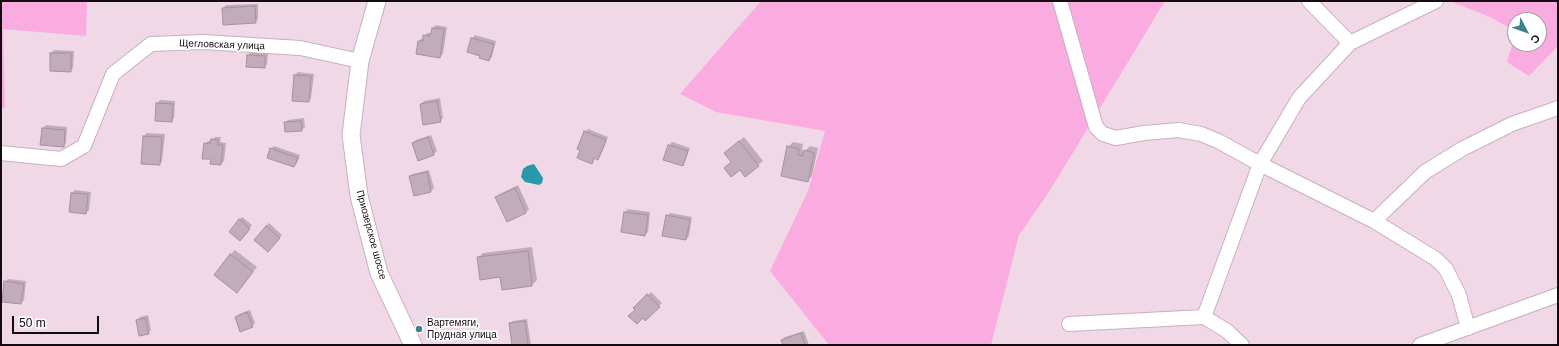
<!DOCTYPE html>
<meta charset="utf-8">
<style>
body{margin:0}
#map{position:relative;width:1559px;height:346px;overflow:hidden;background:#f0d8e7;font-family:Helvetica,sans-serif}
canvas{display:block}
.frame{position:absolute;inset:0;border:2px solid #140c11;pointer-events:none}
.north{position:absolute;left:1507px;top:12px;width:40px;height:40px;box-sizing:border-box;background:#fff;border:1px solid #a19ea0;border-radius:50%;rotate:131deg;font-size:11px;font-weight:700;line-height:16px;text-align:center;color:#140c11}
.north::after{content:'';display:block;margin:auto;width:14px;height:18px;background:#3d838e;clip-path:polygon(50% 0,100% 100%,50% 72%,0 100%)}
.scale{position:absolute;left:12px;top:316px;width:87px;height:18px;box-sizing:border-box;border:2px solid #140c11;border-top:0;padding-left:5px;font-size:12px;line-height:14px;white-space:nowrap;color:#140c11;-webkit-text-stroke:3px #fff;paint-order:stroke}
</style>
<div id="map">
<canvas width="1559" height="346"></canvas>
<div class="frame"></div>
<div class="north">С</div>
<div class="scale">50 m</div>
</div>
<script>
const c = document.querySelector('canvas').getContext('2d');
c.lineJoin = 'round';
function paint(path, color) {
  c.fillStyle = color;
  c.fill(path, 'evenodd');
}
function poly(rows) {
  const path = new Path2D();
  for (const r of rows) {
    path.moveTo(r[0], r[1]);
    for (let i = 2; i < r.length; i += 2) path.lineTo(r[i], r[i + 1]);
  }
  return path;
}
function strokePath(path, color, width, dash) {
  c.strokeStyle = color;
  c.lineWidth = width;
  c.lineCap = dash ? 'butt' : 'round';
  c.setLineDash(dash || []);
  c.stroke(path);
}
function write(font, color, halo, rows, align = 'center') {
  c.font = font + ' Helvetica,sans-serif';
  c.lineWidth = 3.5;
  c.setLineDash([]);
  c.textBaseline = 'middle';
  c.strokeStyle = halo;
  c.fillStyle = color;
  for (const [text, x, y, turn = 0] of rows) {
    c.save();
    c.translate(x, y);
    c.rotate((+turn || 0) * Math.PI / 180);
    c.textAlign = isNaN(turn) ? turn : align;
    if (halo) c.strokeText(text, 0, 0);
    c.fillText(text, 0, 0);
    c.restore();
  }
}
const green = poly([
 [1,1,87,1,86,36,3,29,5,108,1,107],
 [761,1,1165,1,1049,192,1019,235,991,345,829,345,770,271,808,191,825,131,716,112,680,94],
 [1450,1,1558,1,1558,46,1529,76,1507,62,1515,36,1515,44,1539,44,1539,20,1515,20,1515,31,1490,17]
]);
const water = poly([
 [534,164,543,178,542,183,539,185,525,182,521,177,523,169,527,166]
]);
const shadow = poly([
 [258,4,258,19,255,22,223,8,226,5],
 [436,25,447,27,443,54,440,57,419,41,422,38,424,38,427,33,432,33,433,28],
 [475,35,496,41,492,57,489,60,481,55,468,52,472,38],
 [54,50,74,51,73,68,70,71,51,53],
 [251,52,268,53,267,64,264,67,248,55],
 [298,72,314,74,311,98,308,101,295,75],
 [440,98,443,118,440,121,421,104,424,101],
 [160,100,175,101,174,118,171,121,156,120,157,103],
 [304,118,305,127,302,130,285,123,288,120],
 [46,125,67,127,66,143,63,146,43,128],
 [588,129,608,137,601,155,598,158,596,157,592,163,585,132],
 [147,133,165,134,162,161,159,164,142,163,144,136],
 [431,135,437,151,434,154,418,159,413,143,416,140],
 [215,137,221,137,220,142,226,143,224,161,221,164,212,159,205,144,208,141,212,141],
 [744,137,763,161,745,176,725,153],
 [672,142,690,148,685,162,682,165,669,145],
 [793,142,803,144,802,150,805,151,810,146,818,148,812,176,807,181,788,147],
 [274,146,300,155,297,163,294,166,271,149],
 [429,170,434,188,431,191,410,177,413,174],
 [518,185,529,209,526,212,508,221,497,197,500,194],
 [75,190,91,192,89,210,86,213,72,193],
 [628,209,650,212,648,232,645,235,625,212],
 [670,213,692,217,689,236,686,239,667,216],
 [242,217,252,225,243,237,239,220],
 [269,223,282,235,271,248,266,226],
 [532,247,537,280,532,285,503,288,501,276,478,258,483,253],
 [235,250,257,267,241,287,230,255],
 [8,279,26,281,24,300,21,303,5,282],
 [651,292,662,303,645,320,635,308],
 [250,310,255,323,252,326,236,317,239,314],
 [148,315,151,330,148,333,137,320,140,317],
 [527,319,531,345,513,345,510,324,513,321],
 [804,331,809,345,784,345,782,340,785,337]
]);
const building = poly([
 [255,6,256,23,223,25,222,8,255,6],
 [432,28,444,29,440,58,416,54,418,41,423,41,423,35,430,36,432,28],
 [471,38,494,44,489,61,479,58,480,56,467,52,471,38],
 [50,53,71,53,71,72,50,71,50,53],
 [247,55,265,56,265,68,246,67,247,55],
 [294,75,311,76,309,102,292,101,294,75],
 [437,101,441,122,423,125,420,104,437,101],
 [156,103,173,104,172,122,155,121,156,103],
 [301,121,302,131,285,132,284,122,301,121],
 [42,128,65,130,64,147,40,145,42,128],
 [584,131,606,140,598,160,594,158,592,164,577,158,580,150,577,149,584,131],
 [143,136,162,137,160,165,141,164,143,136],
 [428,137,434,155,418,161,412,143,428,137],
 [211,139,218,140,218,145,223,145,221,165,210,164,211,159,202,159,204,143,210,144,211,139],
 [739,141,759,166,745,177,740,170,731,177,724,168,731,162,724,153,739,141],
 [668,145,688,151,683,166,663,160,668,145],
 [787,146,799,149,798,155,803,156,804,150,814,153,808,182,781,176,787,146],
 [270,148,298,158,294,167,267,158,270,148],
 [427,172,431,192,414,196,409,176,427,172],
 [515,188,526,213,507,222,495,197,515,188],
 [71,193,88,194,86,214,69,212,71,193],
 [624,212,648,215,645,236,621,232,624,212],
 [666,215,690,220,686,240,662,236,666,215],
 [239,219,250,229,240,241,229,232,239,219],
 [266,226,280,238,268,252,254,240,266,226],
 [528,251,532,286,502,290,500,277,480,280,477,257,528,251],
 [230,254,253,272,237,293,214,275,230,254],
 [4,281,24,284,21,304,2,302,4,281],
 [647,294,660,307,645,321,643,318,637,324,628,316,635,310,633,308,647,294],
 [247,312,253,327,240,332,235,317,247,312],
 [145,318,149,334,139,336,136,320,145,318],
 [525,321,528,345,512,345,509,323,525,321],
 [801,333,805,345,783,345,781,340,801,333]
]);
const minor = poly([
 [1060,1,1096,127,1103,134,1116,138,1144,133,1179,130,1201,134,1218,141,1260,164,1374,221,1436,259,1446,269,1459,295,1468,328],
 [1309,1,1350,43],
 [1,153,61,159,84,146,113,74,151,44,203,42,300,48,360,61],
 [1374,221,1425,172,1462,149,1512,124,1558,108],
 [1204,317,1260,164,1299,98,1350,43,1436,1],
 [1069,324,1204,317,1227,331,1242,345],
 [1420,345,1558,295]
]);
const major = poly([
 [377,1,360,61,351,135,359,196,379,273,413,345]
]);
const markers = [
 [419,329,4,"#3d838e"]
];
const streetNames = [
 ["Щегловская улица",222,45,2],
 ["Приозерское шоссе",371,235,75]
];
const poiNames = [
 ["Вартемяги,",427,323],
 ["Прудная улица",427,335]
];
paint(green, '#faace0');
paint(water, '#2a99a7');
paint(shadow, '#0003');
paint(building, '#c2abba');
strokePath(building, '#a7909e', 1);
strokePath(minor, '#c7b0bf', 16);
strokePath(major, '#c7b0bf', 19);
strokePath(minor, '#fff', 14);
strokePath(major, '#fff', 17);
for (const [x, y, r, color] of markers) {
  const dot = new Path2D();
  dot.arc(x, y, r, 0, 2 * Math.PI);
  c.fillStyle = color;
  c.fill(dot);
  strokePath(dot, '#fff', 1.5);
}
write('10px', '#140c11', '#fff', streetNames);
write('10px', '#140c11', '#fff', poiNames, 'left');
</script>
